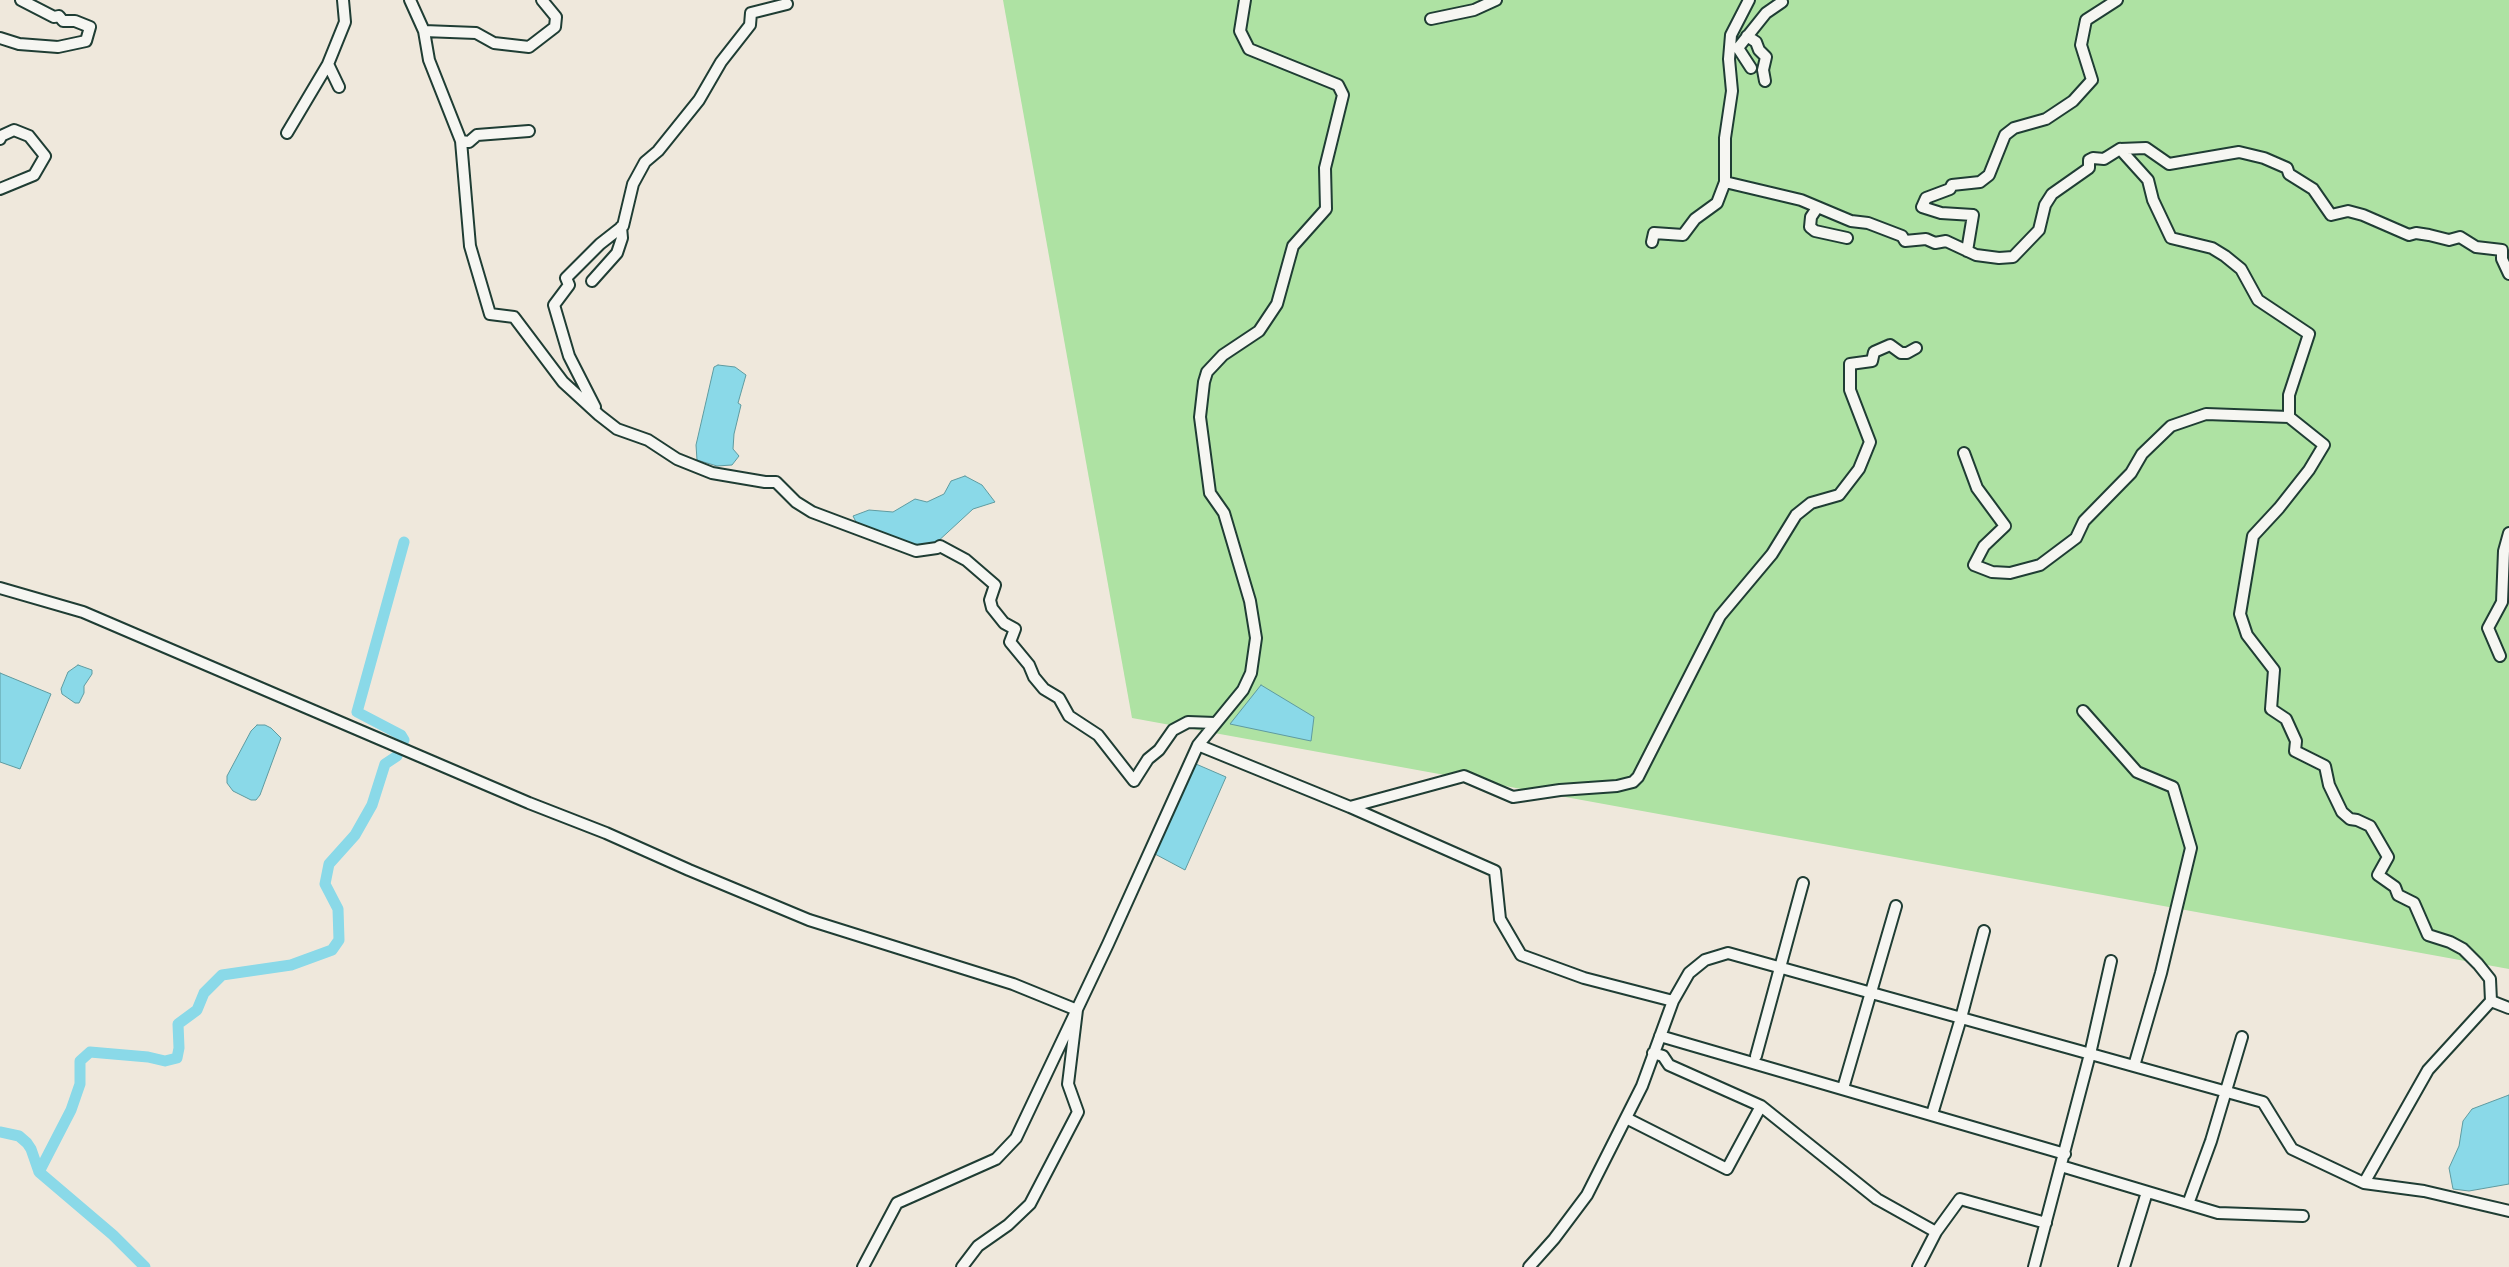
<!DOCTYPE html>
<style>
body{margin:0}
canvas{display:block;background:#efe8dc}
</style>
<canvas width="2509" height="1267"></canvas>
<script>
const c = document.querySelector('canvas').getContext('2d');
c.lineJoin = 'round';
function paint(path, color) {
  c.fillStyle = color;
  c.fill(path, 'evenodd');
}
function poly(rows) {
  const path = new Path2D();
  for (const r of rows) {
    path.moveTo(r[0], r[1]);
    for (let i = 2; i < r.length; i += 2) path.lineTo(r[i], r[i + 1]);
  }
  return path;
}
function strokePath(path, color, width, dash) {
  c.strokeStyle = color;
  c.lineWidth = width;
  c.lineCap = dash ? 'butt' : 'round';
  c.setLineDash(dash || []);
  c.stroke(path);
}
const green = poly([
 [1003,0,2509,0,2509,969,1132,718]
]);
const water = poly([
 [718,365,735,367,746,375,738,403,741,405,734,434,733,449,739,456,732,465,717,466,697,460,696,445,714,367,718,365],
 [965,476,982,485,995,502,973,509,935,544,919,548,857,524,853,516,869,510,893,512,915,499,927,502,944,494,951,481,965,476],
 [78,665,92,670,92,674,84,686,84,693,79,703,75,703,62,694,61,689,68,672,78,665],
 [0,673,51,694,20,769,0,762,0,673],
 [1261,685,1314,717,1311,741,1230,724,1261,685],
 [257,725,265,725,271,728,281,738,260,795,256,800,251,800,233,791,227,783,227,776,251,731,257,725],
 [1196,764,1226,777,1185,870,1155,854,1196,764],
 [2509,1095,2509,1184,2469,1191,2453,1189,2449,1168,2459,1146,2463,1121,2472,1109,2509,1095]
]);
const canal = poly([
 [404,542,357,712,401,735,404,740],
 [0,1132,19,1136,27,1143,31,1149,39,1172],
 [145,1267,113,1235,39,1172,71,1110,80,1084,80,1061,90,1052,148,1057,165,1061,177,1058,179,1048,178,1024,197,1010,204,993,222,975,291,965,332,950,339,940,338,909,325,884,329,864,355,835,372,805,385,764,397,756]
]);
const minor = poly([
 [410,0,424,31,429,60,461,141,470,246,490,314,514,317,563,382,599,415,617,429,648,440,677,459,712,473,765,482,776,482,796,502,812,512,916,551,937,548,940,546,966,560,995,585,990,600,992,608,1004,623,1015,629,1010,642,1029,665,1034,677,1044,689,1059,698,1069,716,1098,735,1134,781,1148,759,1159,750,1173,730,1188,722,1215,723],
 [1431,19,1474,10,1496,0],
 [424,31,476,33,494,43,529,47,555,27,556,17,542,0],
 [1747,36,1756,42,1759,50,1766,57,1763,70,1765,81],
 [0,38,19,44,58,47,86,41,90,27,75,21,63,21,59,16,54,17,21,0],
 [1751,68,1738,48,1766,13,1782,2,1781,0],
 [339,87,328,64,345,22,343,0],
 [287,133,328,64],
 [0,139,1,136,14,130,29,136,45,156,34,175,0,189],
 [461,141,469,142,477,135,529,131],
 [2120,149,2146,148,2169,164,2239,152,2264,158,2287,168,2289,174,2313,189,2331,215,2348,211,2363,215,2409,235,2416,233,2429,235,2449,240,2460,237,2476,247,2502,250,2502,259,2509,274],
 [1725,182,1801,200,1851,221,1868,223,1902,236,1905,241,1926,239,1935,243,1946,241,1976,255,1999,258,2013,257,2039,230,2045,205,2052,194,2089,168,2089,160,2093,158,2104,159,2120,149,2148,180,2153,200,2171,238,2212,248,2225,256,2241,269,2258,300,2309,334,2289,395,2289,417,2324,445,2309,470,2279,508,2253,536,2240,614,2247,635,2274,670,2271,709,2286,719,2296,741,2295,751,2325,766,2329,785,2342,812,2350,819,2357,820,2370,826,2388,857,2378,875,2395,887,2398,895,2414,903,2428,935,2450,942,2463,949,2478,964,2490,979,2491,1001],
 [1817,208,1811,217,1810,227,1815,231,1847,238],
 [1652,242,1654,233,1683,235,1695,219,1717,203,1725,182,1725,138,1732,91,1729,59,1731,35,1749,0],
 [1967,251,1973,215,1941,213,1922,207,1926,198,1950,189,1952,185,1980,182,1989,175,2005,135,2014,128,2046,119,2073,101,2092,80,2081,45,2086,20,2117,0],
 [592,281,617,253,622,238,621,227],
 [595,407,569,356,554,305,569,285,566,278,600,244,623,226,633,184,645,162,658,151,699,100,721,62,750,25,751,13,787,4],
 [1964,453,1977,488,2005,526,1984,546,1974,565,1992,572,2010,573,2040,565,2076,538,2084,521,2131,473,2142,454,2171,426,2206,414,2289,417],
 [0,588,83,612,529,803,606,833,689,870,809,920,1013,984,1077,1010,1068,1084,1078,1112,1030,1204,1008,1225,978,1246,962,1267],
 [2500,656,2488,628,2502,602,2504,551,2509,533],
 [2083,711,2137,772,2173,787,2191,848,2161,973,2134,1066],
 [1198,745,1350,807,1495,871,1500,919,1521,955,1584,978,1673,1001],
 [1350,807,1464,776,1513,797,1560,790,1617,786,1633,782,1638,777,1720,616,1772,554,1796,515,1811,503,1839,495,1859,469,1870,442,1850,390,1850,364,1872,361,1874,352,1890,345,1901,353,1907,353,1916,348],
 [1660,1036,2065,1154],
 [1756,1056,1803,883],
 [1844,1085,1896,906],
 [1761,1106,1877,1199,1936,1232],
 [1933,1111,1961,1018,1984,931],
 [1626,1118,1727,1169,1761,1106,1669,1065,1663,1056,1653,1053],
 [2061,1166,2218,1213,2303,1216],
 [2364,1183,2428,1070,2491,1001,2509,1008],
 [2188,1204,2211,1141,2242,1037],
 [863,1267,897,1203,996,1159,1016,1138,1108,944,1198,745,1243,690,1251,673,1256,638,1250,601,1224,513,1210,493,1200,417,1204,382,1207,372,1223,355,1259,331,1277,304,1293,246,1326,209,1325,168,1343,95,1338,85,1249,49,1240,31,1245,0],
 [1529,1267,1554,1239,1587,1195,1642,1086,1673,1001,1689,973,1705,960,1728,953,2263,1102,2292,1149,2364,1183,2424,1191,2509,1211],
 [1918,1267,1936,1232,1960,1199,2046,1223],
 [2034,1267,2090,1054,2111,961],
 [2124,1267,2147,1192]
]);
paint(green, '#aee2a3');
paint(water, '#8ad9e8');
strokePath(water, '#5f9ba0', 1);
strokePath(canal, '#8ad9e8', 11);
strokePath(minor, '#1f3d34', 14);
strokePath(minor, '#f6f6f2', 10);
</script>
